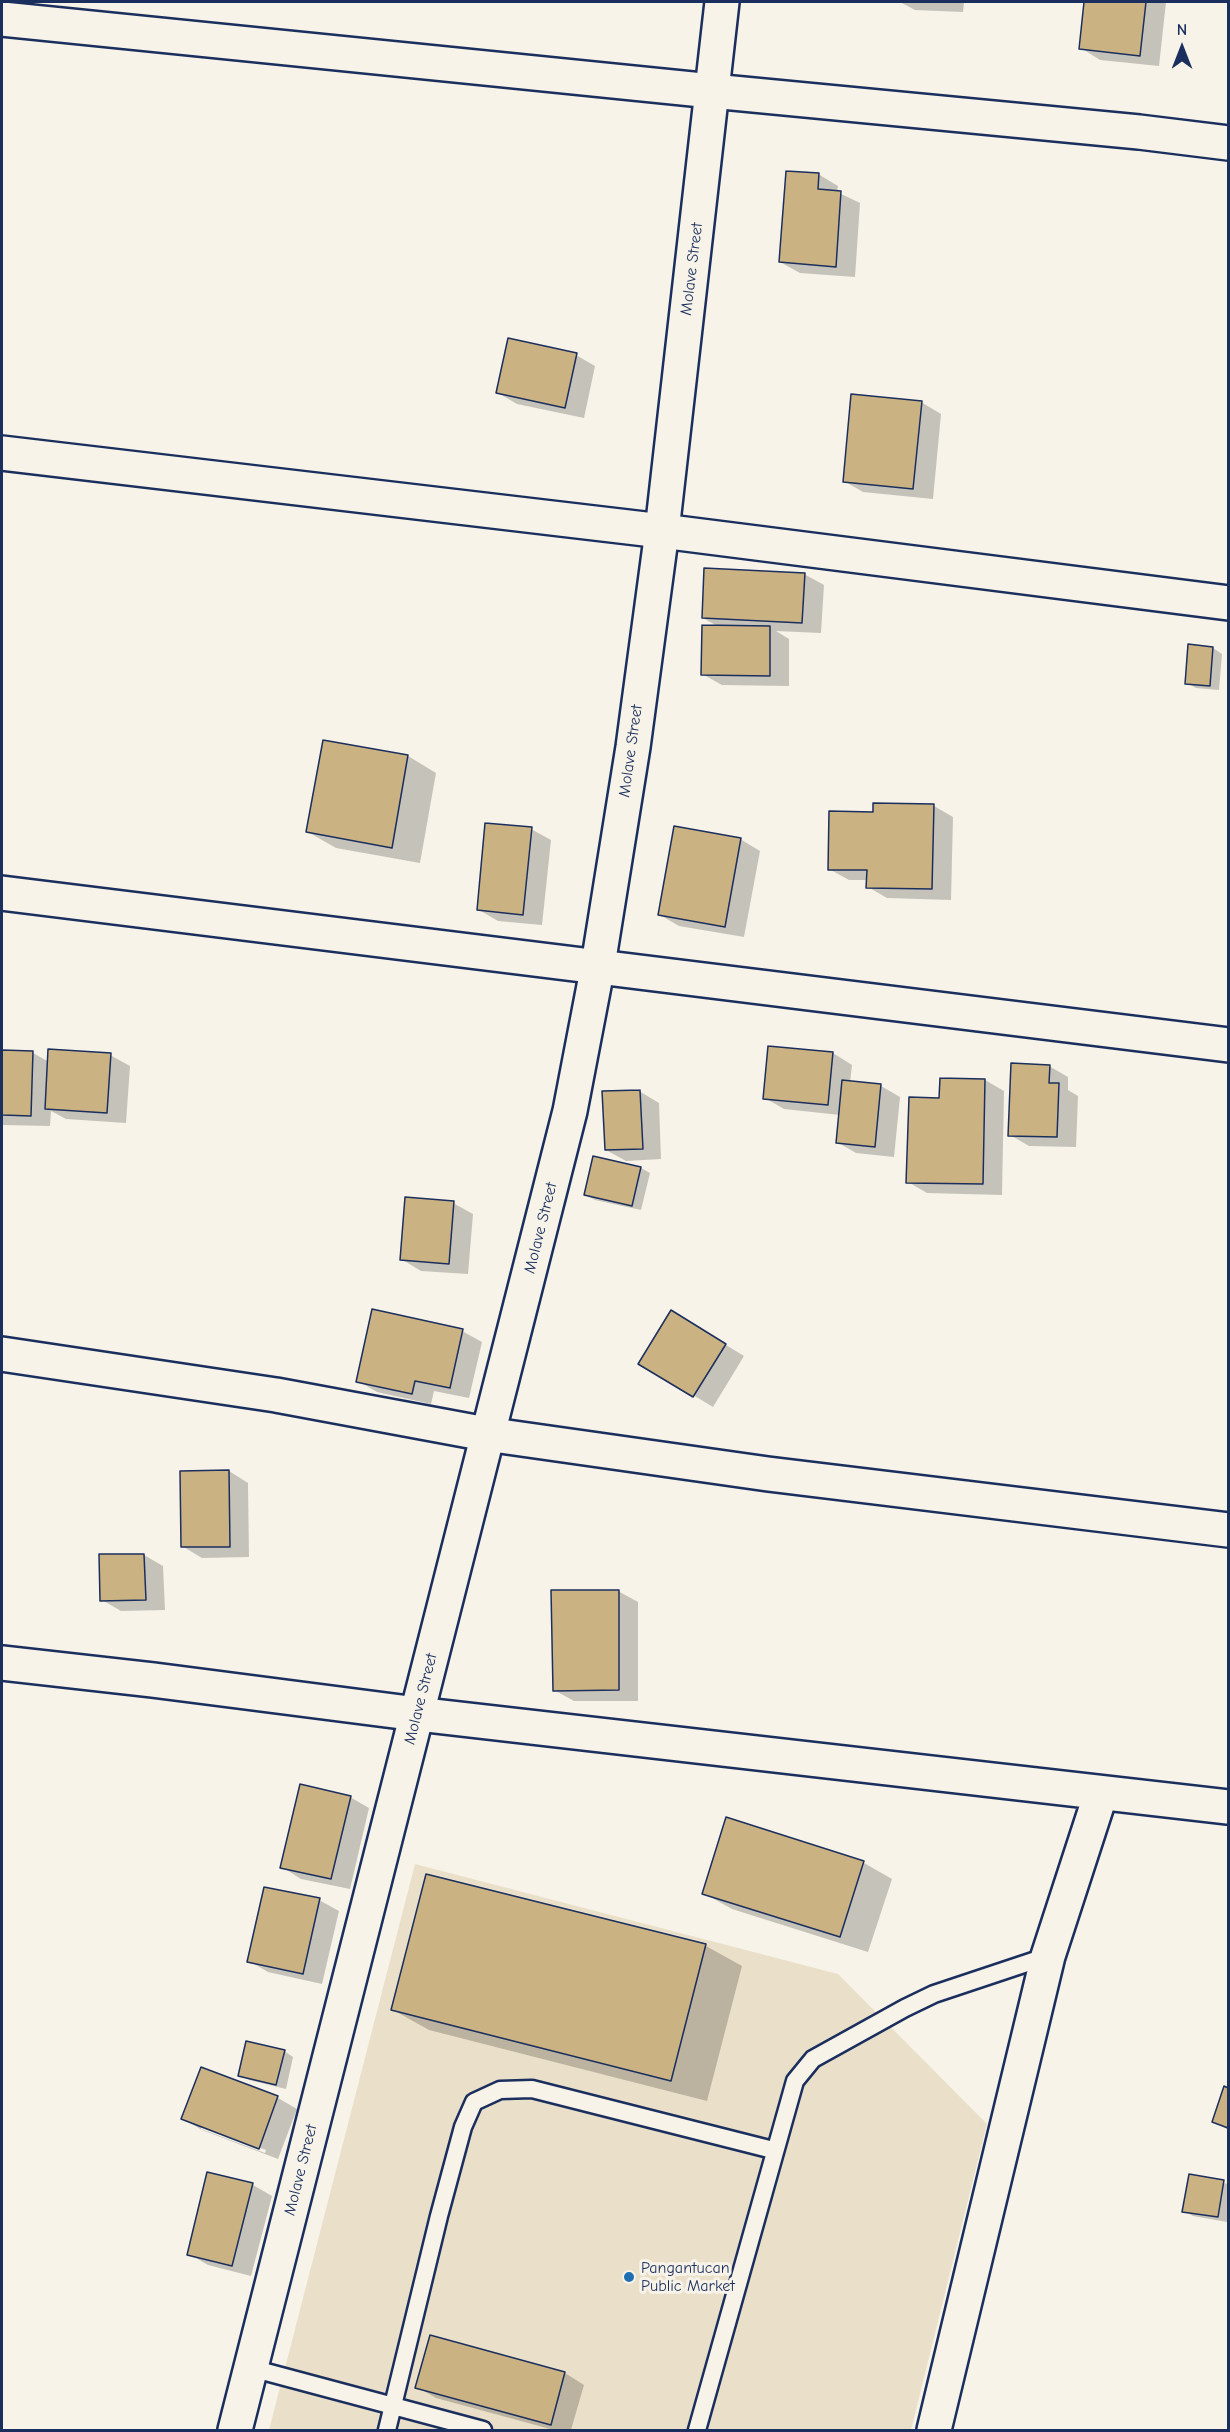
<!DOCTYPE html>
<style>
body{margin:0}
#map{position:relative;width:1230px;height:2432px;overflow:hidden;background:#f7f3e8;font-family:"Comic Neue",sans-serif}
canvas{display:block}
.frame{position:absolute;inset:0;border:3px solid #1b2f5e;pointer-events:none}
.north{position:absolute;left:1152px;top:18px;width:60px;height:60px;-webkit-text-stroke:4px #f7f3e8;paint-order:stroke;rotate:0deg;font-size:16px;font-weight:700;line-height:24px;text-align:center;color:#1b2f5e}
.north::after{content:'';display:block;margin:auto;width:21px;height:27px;background:#1b2f5e;clip-path:polygon(50% 0,100% 100%,50% 72%,0 100%)}
</style>
<div id="map">
<canvas width="1230" height="2432"></canvas>
<div class="frame"></div>
<div class="north">N</div>
</div>
<script>
const c = document.querySelector('canvas').getContext('2d');
c.lineJoin = 'round';
function paint(path, color) {
  c.fillStyle = color;
  c.fill(path, 'evenodd');
}
function poly(rows) {
  const path = new Path2D();
  for (const r of rows) {
    path.moveTo(r[0], r[1]);
    for (let i = 2; i < r.length; i += 2) path.lineTo(r[i], r[i + 1]);
  }
  return path;
}
function strokePath(path, color, width, dash) {
  c.strokeStyle = color;
  c.lineWidth = width;
  c.lineCap = dash ? 'butt' : 'round';
  c.setLineDash(dash || []);
  c.stroke(path);
}
function write(font, color, halo, rows, align = 'center') {
  c.font = font + ' "Comic Neue",sans-serif';
  c.lineWidth = 6;
  c.setLineDash([]);
  c.textBaseline = 'middle';
  c.strokeStyle = halo;
  c.fillStyle = color;
  for (const [text, x, y, turn = 0] of rows) {
    c.save();
    c.translate(x, y);
    c.rotate((+turn || 0) * Math.PI / 180);
    c.textAlign = isNaN(turn) ? turn : align;
    if (halo) c.strokeText(text, 0, 0);
    c.fillText(text, 0, 0);
    c.restore();
  }
}
const built = poly([
 [415,1864,838,1974,987,2124,911,2430,269,2430]
]);
const shadow = poly([
 [900,2,964,2,963,12,915,10],
 [1086,2,1166,2,1159,66,1100,60,1081,48],
 [818,174,838,186,837,192,860,203,855,277,800,273,780,262],
 [576,355,595,366,584,418,517,404,498,393],
 [921,402,941,414,933,499,863,492,844,481],
 [804,574,824,585,821,633,776,631,789,639,789,686,722,685,702,674,719,627,703,618],
 [1213,648,1222,654,1219,690,1196,688,1187,683],
 [408,756,436,773,420,863,336,848,308,832],
 [875,804,934,806,953,817,951,900,887,898,868,887,868,880,849,880,829,869,874,814],
 [531,829,551,840,542,925,498,921,479,910],
 [740,839,760,851,744,937,679,926,660,915],
 [770,1047,833,1053,852,1065,850,1083,881,1086,900,1097,894,1157,856,1153,837,1142,840,1115,784,1109,765,1098],
 [2,1052,33,1053,49,1062,110,1055,130,1066,126,1123,66,1119,51,1111,50,1126,3,1125],
 [1049,1066,1068,1077,1068,1090,1078,1096,1076,1147,1029,1146,1010,1135],
 [985,1080,1004,1091,1002,1195,927,1193,908,1182],
 [639,1091,659,1103,661,1159,626,1161,606,1150],
 [641,1168,650,1173,641,1210,595,1200,585,1195],
 [453,1203,473,1214,468,1274,421,1271,401,1259],
 [690,1323,744,1356,713,1407,640,1363],
 [462,1331,482,1342,469,1398,434,1391,431,1404,377,1392,358,1381],
 [229,1471,248,1483,249,1557,202,1558,182,1546],
 [144,1555,163,1566,165,1610,121,1611,102,1600],
 [618,1591,638,1602,638,1701,574,1701,554,1690],
 [350,1797,369,1808,350,1889,301,1879,282,1867],
 [727,1819,864,1863,892,1879,868,1952,732,1909,703,1893],
 [428,1876,706,1946,742,1966,707,2101,429,2030,393,2010],
 [319,1900,339,1911,322,1984,268,1972,249,1961],
 [284,2051,293,2057,286,2089,249,2080,239,2075],
 [202,2069,278,2098,297,2109,278,2159,202,2130,183,2119],
 [201,2126,266,2150,265,2153,201,2129],
 [1225,2088,1228,2089,1228,2130,1214,2121],
 [209,2174,253,2185,272,2196,251,2276,208,2265,189,2254],
 [1190,2176,1228,2184,1227,2222,1193,2216,1184,2211],
 [431,2337,565,2373,584,2385,571,2430,554,2430,436,2398,417,2387]
]);
const building = poly([
 [1084,2,1146,2,1140,56,1079,49,1084,2],
 [786,171,819,173,818,189,841,191,836,267,779,262,786,171],
 [508,338,577,353,565,408,496,393,508,338],
 [851,394,922,401,913,489,843,482,851,394],
 [704,568,805,573,802,623,702,618,704,568],
 [702,625,770,626,770,676,701,675,702,625],
 [1188,644,1213,647,1210,686,1185,684,1188,644],
 [323,740,408,755,392,848,306,832,323,740],
 [873,803,934,804,932,889,866,888,867,870,828,870,829,811,873,812,873,803],
 [485,823,532,827,523,915,477,910,485,823],
 [674,826,741,838,725,927,658,915,674,826],
 [768,1046,833,1052,828,1105,763,1099,768,1046],
 [48,1049,111,1053,107,1113,45,1109,48,1049],
 [2,1050,33,1051,31,1116,2,1115,2,1050],
 [1011,1063,1050,1065,1049,1083,1059,1083,1057,1137,1008,1136,1011,1063],
 [940,1078,985,1079,983,1184,906,1183,909,1097,939,1098,940,1078],
 [842,1080,881,1084,875,1147,836,1143,842,1080],
 [640,1090,643,1149,605,1150,602,1091,640,1090],
 [593,1156,641,1167,632,1206,584,1195,593,1156],
 [405,1197,454,1201,449,1264,400,1260,405,1197],
 [372,1309,463,1329,450,1388,415,1381,412,1394,356,1382,372,1309],
 [671,1310,726,1344,693,1397,638,1364,671,1310],
 [229,1470,230,1547,181,1547,180,1471,229,1470],
 [99,1554,144,1554,146,1600,100,1601,99,1554],
 [551,1590,619,1590,619,1690,553,1691,551,1590],
 [300,1784,351,1796,331,1879,280,1868,300,1784],
 [726,1817,864,1861,840,1937,702,1894,726,1817],
 [426,1874,706,1944,671,2081,391,2010,426,1874],
 [264,1887,320,1898,303,1974,247,1962,264,1887],
 [246,2041,285,2050,276,2085,238,2076,246,2041],
 [201,2067,278,2096,259,2149,181,2119,201,2067],
 [1224,2086,1228,2088,1228,2128,1212,2122,1224,2086],
 [207,2172,253,2183,232,2266,187,2255,207,2172],
 [1189,2174,1224,2180,1218,2217,1182,2212,1189,2174],
 [430,2335,565,2372,551,2425,415,2388,430,2335]
]);
const lane = poly([
 [251,2368,483,2430],
 [387,2430,439,2216,463,2127,474,2102,500,2090,532,2089,773,2150],
 [697,2430,795,2081,813,2059,905,2008,934,1994,1048,1956]
]);
const street = poly([
 [2,19,712,91,1139,132,1228,143],
 [2,453,662,531,1228,603],
 [2,893,1228,1045],
 [2,1354,276,1395,486,1434,768,1474,1228,1530],
 [2,1663,153,1680,417,1714,1228,1807],
 [934,2430,1048,1956,1101,1793]
]);
const secondary = poly([
 [235,2430,570,1111,598,965,633,747,662,531,722,2]
]);
const markers = [
 [629,2277,6,"#1f6fb2"]
];
const streetNames = [
 ["Molave Street",692,269,-83],
 ["Molave Street",631,751,-82],
 ["Molave Street",541,1228,-76],
 ["Molave Street",421,1699,-76],
 ["Molave Street",301,2170,-76]
];
const poiNames = [
 ["Pangantucan",641,2268],
 ["Public Market",641,2286]
];
paint(built, '#eae0c9');
paint(shadow, '#0003');
paint(building, '#cbb282');
strokePath(building, '#1b2f5e', 1.5);
strokePath(lane, '#1b2f5e', 21);
strokePath(street, '#1b2f5e', 38);
strokePath(secondary, '#1b2f5e', 38);
strokePath(lane, '#f7f3e8', 16);
strokePath(street, '#f7f3e8', 33);
strokePath(secondary, '#f7f3e8', 33);
for (const [x, y, r, color] of markers) {
  const dot = new Path2D();
  dot.arc(x, y, r, 0, 2 * Math.PI);
  c.fillStyle = color;
  c.fill(dot);
  strokePath(dot, '#f7f3e8', 2);
}
write('16px', '#1b2f5e', '#f7f3e8', streetNames);
write('16px', '#1b2f5e', '#f7f3e8', poiNames, 'left');
</script>
